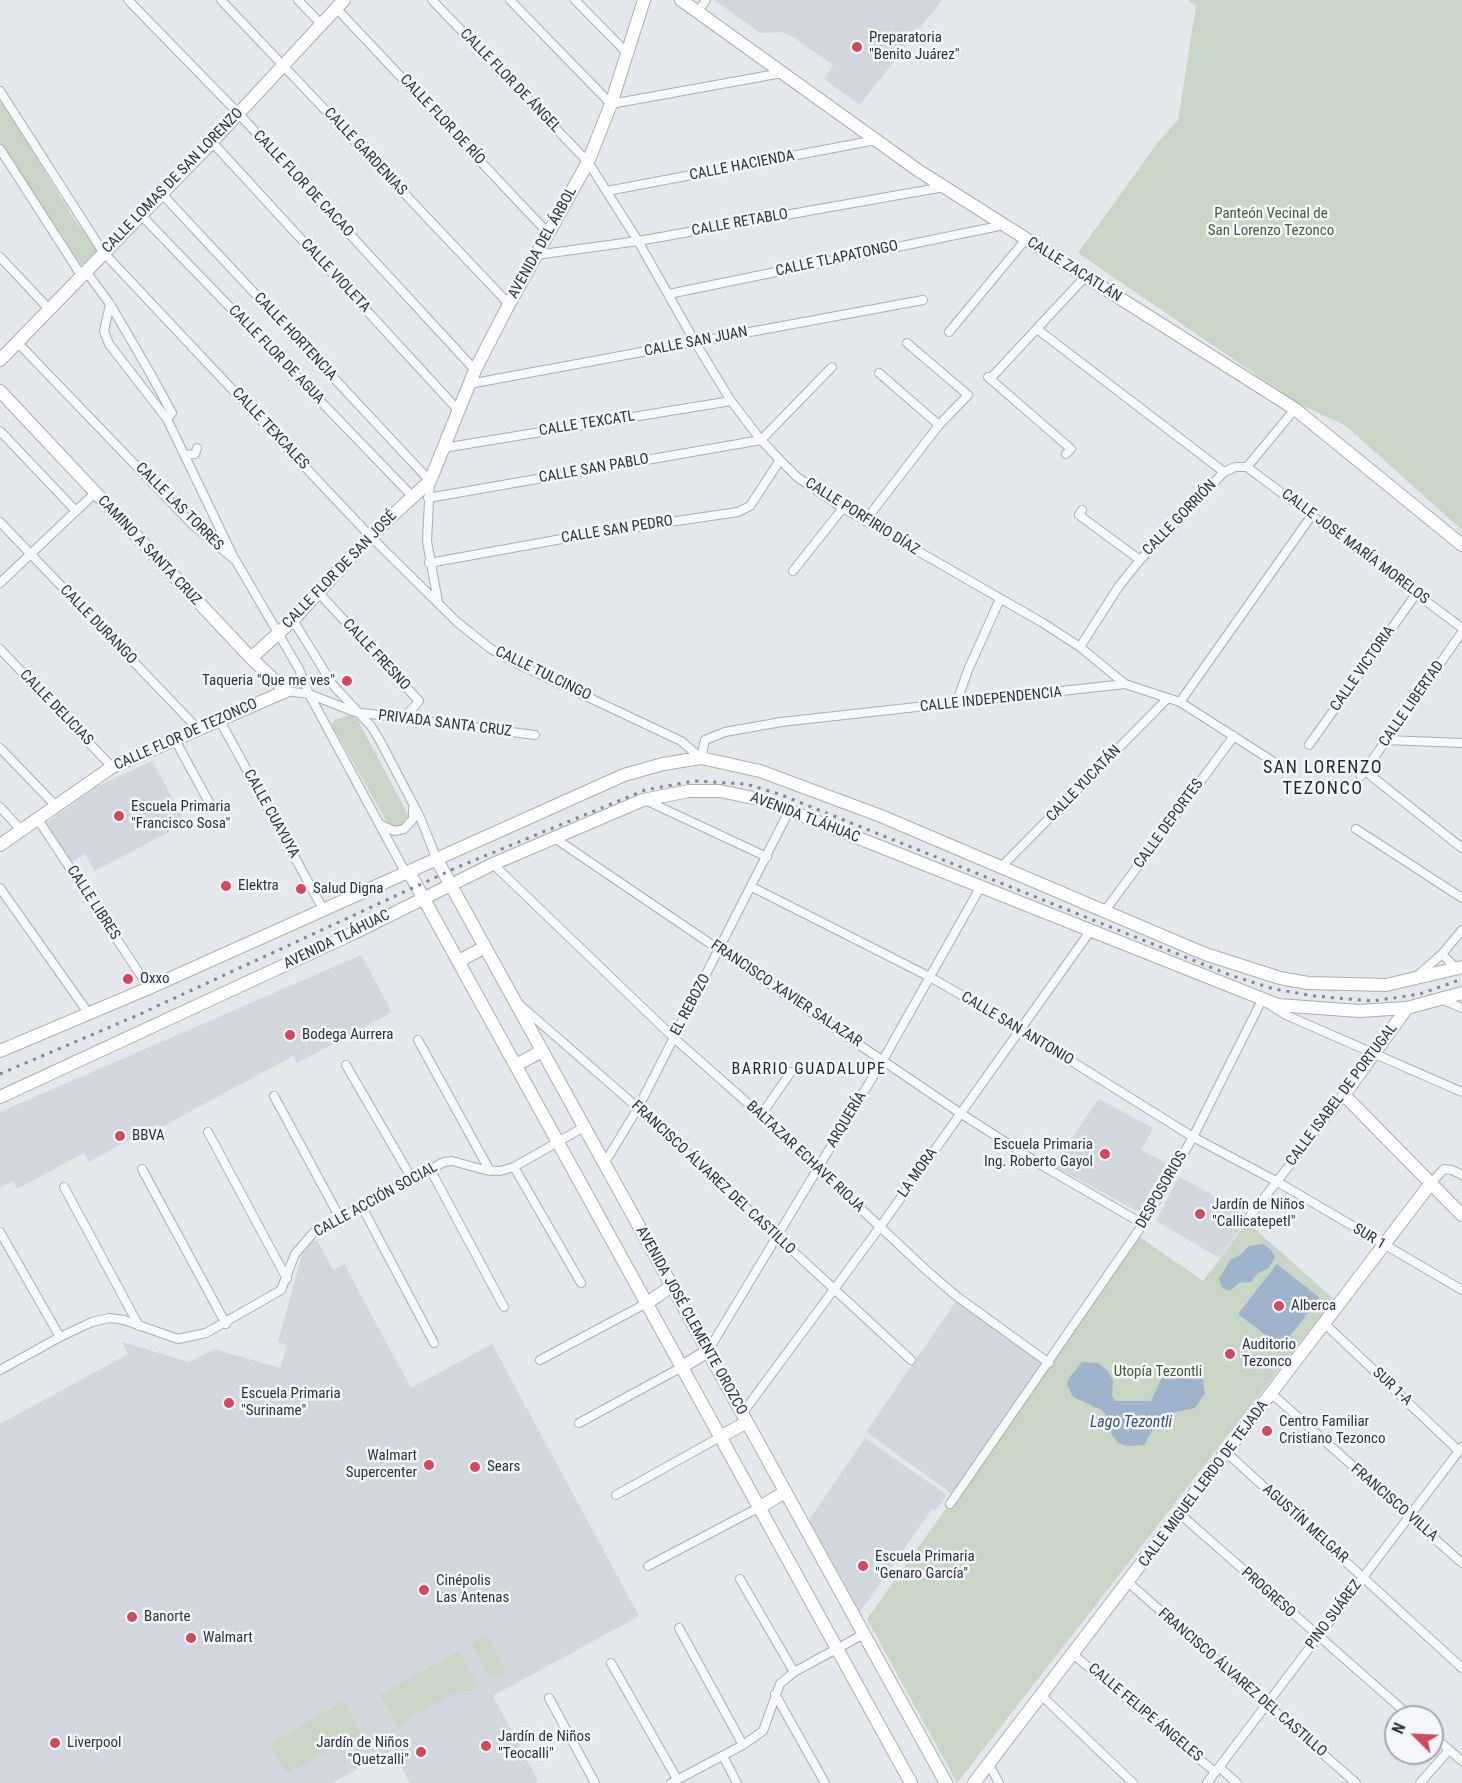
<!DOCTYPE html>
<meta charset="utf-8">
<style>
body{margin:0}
#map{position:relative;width:1462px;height:1783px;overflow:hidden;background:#e4e7ec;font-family:"Roboto Condensed",sans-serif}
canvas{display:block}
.north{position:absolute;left:1384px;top:1705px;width:60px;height:60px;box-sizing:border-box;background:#f4f6f9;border:2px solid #a4a8b1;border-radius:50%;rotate:294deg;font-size:16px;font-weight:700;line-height:24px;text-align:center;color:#2b3445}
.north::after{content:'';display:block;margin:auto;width:21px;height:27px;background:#d1495b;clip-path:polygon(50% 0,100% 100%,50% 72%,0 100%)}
</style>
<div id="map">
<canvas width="1462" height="1783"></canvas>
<div class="north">N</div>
</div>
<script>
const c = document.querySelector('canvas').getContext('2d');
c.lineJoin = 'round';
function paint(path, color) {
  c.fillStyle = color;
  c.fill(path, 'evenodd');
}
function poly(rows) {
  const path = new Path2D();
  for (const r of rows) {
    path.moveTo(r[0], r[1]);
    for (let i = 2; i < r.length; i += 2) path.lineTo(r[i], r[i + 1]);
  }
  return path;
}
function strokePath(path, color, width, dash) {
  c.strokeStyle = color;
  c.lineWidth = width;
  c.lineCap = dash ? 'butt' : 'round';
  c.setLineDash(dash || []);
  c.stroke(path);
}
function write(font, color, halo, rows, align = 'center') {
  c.font = font + ' "Roboto Condensed",sans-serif';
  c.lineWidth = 5;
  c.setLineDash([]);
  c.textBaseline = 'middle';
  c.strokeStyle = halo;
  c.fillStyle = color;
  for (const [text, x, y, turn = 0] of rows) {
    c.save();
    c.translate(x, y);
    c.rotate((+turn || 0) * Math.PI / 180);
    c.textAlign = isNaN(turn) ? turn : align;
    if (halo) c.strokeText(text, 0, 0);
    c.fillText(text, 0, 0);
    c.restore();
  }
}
const built = poly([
 [714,0,942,0,860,105,824,79,833,65,793,37,781,32,760,33],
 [152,761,186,823,95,871,85,854,70,863,45,824,96,787],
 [361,955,392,1012,297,1063,293,1056,160,1128,158,1124,89,1162,84,1153,17,1189,13,1181,0,1188,0,1112],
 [1099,1099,1153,1128,1141,1150,1166,1163,1139,1212,1052,1165],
 [1179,1177,1242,1210,1237,1218,1244,1224,1219,1258,1156,1221],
 [317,1240,333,1270,344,1264,411,1388,492,1344,639,1616,493,1696,538,1780,535,1783,410,1783,392,1750,332,1783,0,1783,0,1424,128,1354,122,1342,189,1362,214,1349,280,1368,287,1345,278,1342,304,1247],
 [958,1298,1049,1363,955,1496,866,1432],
 [865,1438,947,1495,935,1511,932,1509,860,1612,809,1520]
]);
const green = poly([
 [1188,0,1462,0,1462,530,1346,426,1299,404,1078,253,1158,142,1178,120,1196,6],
 [0,99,78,225,103,250,84,270,0,144],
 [350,715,357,719,409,816,409,821,400,828,389,826,332,725,334,720],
 [1247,1222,1334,1299,957,1783,867,1619,1140,1237,1203,1281],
 [487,1636,506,1672,495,1678,490,1677,472,1644],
 [459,1651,476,1682,475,1688,471,1691,456,1692,410,1717,399,1729,380,1695],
 [344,1701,366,1742,355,1749,331,1749,287,1774,270,1744]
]);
const water = poly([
 [1263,1244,1271,1250,1275,1257,1269,1268,1257,1274,1251,1282,1239,1283,1230,1291,1222,1288,1219,1279,1230,1260,1240,1255,1249,1246],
 [1277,1264,1320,1298,1281,1347,1238,1314],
 [1082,1362,1098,1363,1108,1371,1113,1381,1112,1396,1115,1401,1151,1401,1163,1375,1178,1368,1191,1367,1203,1380,1205,1393,1195,1408,1161,1415,1144,1445,1127,1446,1118,1443,1112,1435,1106,1415,1102,1410,1073,1397,1067,1384,1069,1378]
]);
const street = poly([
 [128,0,239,114,475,370],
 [221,0,509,304],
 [298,0,321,24],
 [432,0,588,162,638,241,695,342,731,401,761,440,780,460,797,477,843,508,1043,623,1080,647,1125,684],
 [510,0,611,104,782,73],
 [575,0,627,53],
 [336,8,548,233],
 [697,13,706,0],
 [0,91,103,252,370,536,457,622,491,649,520,665,681,741,701,758],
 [212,142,458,410],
 [0,149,81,275],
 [607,191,876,140],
 [161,193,430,481,427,541,438,602],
 [140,214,412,496],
 [536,255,638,241,944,187],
 [0,257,49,309],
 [85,270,110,304,149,371,172,413,167,419],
 [669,294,1004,225],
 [110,304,104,331,109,344,167,419,234,558],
 [1037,329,1224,472],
 [949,332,1026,239],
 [17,342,194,526,236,561,299,669,309,694,403,868,409,872],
 [879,373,939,425],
 [988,377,1071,449,1066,454],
 [990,379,1085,277],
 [469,384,923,300],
 [0,431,76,511],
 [443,448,731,401],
 [185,455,195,454,197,448],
 [1247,467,1462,628],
 [428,498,761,440,832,367],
 [1082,510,1079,515,1140,560],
 [865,521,939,425,968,395,907,343],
 [0,522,197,728],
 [429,563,595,533,738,512,750,506,780,460],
 [793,571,843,508],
 [0,583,95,493],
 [318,592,419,701,404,718],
 [293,620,333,685,371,726,379,739,420,817,437,860],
 [1080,647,1119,586,1140,560,1224,472,1235,467,1247,467,1295,409],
 [0,649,112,767],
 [286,691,309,694,355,712,535,735],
 [1180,702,1312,515],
 [956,704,968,670,1000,599],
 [219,719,323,909],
 [174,738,211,806],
 [1386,740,1462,743],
 [1309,745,1416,594],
 [0,748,55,805],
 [701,758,705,740,725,732,781,722,1125,684,1180,702,1277,764],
 [1365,771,1462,848],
 [1361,776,1462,632],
 [645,800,767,857],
 [0,807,21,830],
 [37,818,149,988],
 [382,825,394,831,404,829,413,819,413,809],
 [1356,829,1462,898],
 [553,837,960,1113,1043,1166,1143,1224],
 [493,864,674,1038,761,1115,925,1269,955,1295,1049,1363],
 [1000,868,1167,699],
 [752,887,930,977,1020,1029,1193,1137,1276,1181,1462,1290],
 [0,888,89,1014],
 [1104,912,1234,736],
 [1442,954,1457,969],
 [1417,976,1442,954,1462,930],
 [1443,1000,1462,1008],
 [520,1005,638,1108,911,1360],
 [418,1040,490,1171],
 [346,1065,412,1179],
 [274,1096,340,1218],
 [761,1115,791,1072],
 [208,1132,287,1279],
 [604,1164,638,1108,789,811],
 [514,1167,581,1283],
 [142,1169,226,1324],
 [430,1169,504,1307],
 [1431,1183,1444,1169,1452,1170,1462,1175],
 [64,1187,139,1326],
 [362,1207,434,1343],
 [1247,1220,1344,1095],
 [0,1232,60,1337],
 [1325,1324,1459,1451],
 [708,1351,883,1060,981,886],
 [540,1360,647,1303],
 [0,1370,60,1337,92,1322,109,1318,124,1320,178,1339,206,1333,281,1290,295,1254,314,1232,444,1162,452,1161,485,1170,500,1171,514,1167,584,1127],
 [1272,1394,1462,1563],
 [742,1414,880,1227,1091,930],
 [579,1423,682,1367],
 [1227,1453,1462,1668],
 [616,1495,720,1437],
 [950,1504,1143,1224,1193,1137,1262,1000,1286,1015,1462,1092],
 [1181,1515,1411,1717],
 [648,1566,760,1507],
 [740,1579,794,1672],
 [1129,1583,1356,1783],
 [679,1628,743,1745],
 [1074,1655,1215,1772],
 [611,1663,677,1779],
 [775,1694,825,1783],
 [1042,1696,1133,1783],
 [549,1698,595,1783],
 [1432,1735,1462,1761],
 [723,1756,737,1783],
 [989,1764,999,1783],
 [1219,1767,1237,1783],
 [671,1783,743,1745,763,1731,780,1684,794,1672,864,1634],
 [1207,1783,1462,1447],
 [1420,1783,1449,1750]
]);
const secondary = poly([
 [681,0,919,171,1295,409,1462,545],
 [0,360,212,142,344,0],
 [0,391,251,658,286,691,112,767,0,845],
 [251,658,293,620,370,536,430,481,475,370,509,304,588,162,611,104,644,0],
 [437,860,946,1783],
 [409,872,911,1783],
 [459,961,485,947],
 [1407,1008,1344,1095,1462,1215],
 [0,1051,149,988,624,775,663,764,701,758,760,771,881,816,1205,954,1280,978,1308,983,1386,985,1462,967],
 [516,1065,542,1051],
 [0,1097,354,933,493,864,643,800,689,791,720,791,763,800,1278,1005,1359,1011,1407,1008,1462,993],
 [647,1303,672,1286],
 [682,1367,708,1351],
 [720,1437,747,1422],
 [760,1507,785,1492],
 [974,1783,1431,1183]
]);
const rail = poly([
 [0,1074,138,1015,458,867,645,790,694,781,746,784,779,794,1230,975,1274,989,1315,996,1373,1001,1420,994,1462,979]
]);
const markers = [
 [857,47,6,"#d1495b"],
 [347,681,6,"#d1495b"],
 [119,816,6,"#d1495b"],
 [226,886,6,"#d1495b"],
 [301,889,6,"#d1495b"],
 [128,979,6,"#d1495b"],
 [290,1035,6,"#d1495b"],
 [120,1136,6,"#d1495b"],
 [1105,1154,6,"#d1495b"],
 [1200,1214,6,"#d1495b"],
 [1279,1306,6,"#d1495b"],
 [1230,1354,6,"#d1495b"],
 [229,1403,6,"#d1495b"],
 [1267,1431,6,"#d1495b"],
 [429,1465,6,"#d1495b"],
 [475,1467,6,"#d1495b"],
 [863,1566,6,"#d1495b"],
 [424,1590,6,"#d1495b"],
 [132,1617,6,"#d1495b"],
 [191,1638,6,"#d1495b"],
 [55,1743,6,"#d1495b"],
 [486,1746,6,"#d1495b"],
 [421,1752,6,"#d1495b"]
];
const poiNames = [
 ["Preparatoria",869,38],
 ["\"Benito Juárez\"",869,55],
 ["Taqueria \"Que me ves\"",335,681,"right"],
 ["Escuela Primaria",131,807],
 ["\"Francisco Sosa\"",131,824],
 ["Elektra",238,886],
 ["Salud Digna",313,889],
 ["Oxxo",140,979],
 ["Bodega Aurrera",302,1035],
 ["BBVA",132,1136],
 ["Escuela Primaria",1093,1145,"right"],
 ["Ing. Roberto Gayol",1093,1162,"right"],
 ["Jardín de Niños",1212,1205],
 ["\"Callicatepetl\"",1212,1222],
 ["Alberca",1291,1306],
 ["Auditorio",1242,1345],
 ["Tezonco",1242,1362],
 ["Escuela Primaria",241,1394],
 ["\"Suriname\"",241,1411],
 ["Centro Familiar",1279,1422],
 ["Cristiano Tezonco",1279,1439],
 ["Walmart",417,1456,"right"],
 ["Supercenter",417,1473,"right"],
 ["Sears",487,1467],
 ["Escuela Primaria",875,1557],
 ["\"Genaro García\"",875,1574],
 ["Cinépolis",436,1581],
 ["Las Antenas",436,1598],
 ["Banorte",144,1617],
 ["Walmart",203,1638],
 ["Jardín de Niños",498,1737],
 ["\"Teocalli\"",498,1754],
 ["Liverpool",67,1743],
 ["Jardín de Niños",409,1743,"right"],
 ["\"Quetzalli\"",409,1760,"right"]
];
const streetNames = [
 ["CALLE FLOR DE ÁNGEL",510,81,46],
 ["CALLE FLOR DE RÍO",442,120,47],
 ["CALLE GARDENIAS",365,152,47],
 ["CALLE HACIENDA",742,166,-11],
 ["CALLE LOMAS DE SAN LORENZO",173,181,-46],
 ["CALLE FLOR DE CACAO",303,184,47],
 ["CALLE RETABLO",740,223,-10],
 ["AVENIDA DEL ÁRBOL",543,243,-61],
 ["CALLE TLAPATONGO",837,259,-12],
 ["CALLE ZACATLÁN",1074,270,32],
 ["CALLE VIOLETA",335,276,47],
 ["CALLE HORTENCIA",295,337,47],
 ["CALLE SAN JUAN",696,342,-11],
 ["CALLE FLOR DE AGUA",276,355,46],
 ["CALLE TEXCATL",587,424,-9],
 ["CALLE TEXCALES",270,429,47],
 ["CALLE SAN PABLO",594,469,-10],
 ["CALLE LAS TORRES",179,507,45],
 ["CALLE PORFIRIO DÍAZ",862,517,32],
 ["CALLE GORRIÓN",1180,518,-46],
 ["CALLE SAN PEDRO",617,530,-9],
 ["CALLE JOSÉ MARÍA MORELOS",1355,547,37],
 ["CAMINO A SANTA CRUZ",149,551,47],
 ["CALLE FLOR DE SAN JOSÉ",340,570,-46],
 ["CALLE DURANGO",98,625,46],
 ["CALLE FRESNO",376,655,47],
 ["CALLE VICTORIA",1363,669,-55],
 ["CALLE TULCINGO",543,674,26],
 ["CALLE INDEPENDENCIA",991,700,-6],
 ["CALLE LIBERTAD",1412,704,-55],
 ["CALLE DELICIAS",56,708,46],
 ["PRIVADA SANTA CRUZ",445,724,7],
 ["CALLE FLOR DE TEZONCO",186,735,-24],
 ["CALLE YUCATÁN",1084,784,-46],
 ["CALLE CUAYUYA",271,814,61],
 ["AVENIDA TLÁHUAC",805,818,21],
 ["CALLE DEPORTES",1169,824,-54],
 ["CALLE LIBRES",93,903,57],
 ["AVENIDA TLÁHUAC",337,940,-26],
 ["FRANCISCO XAVIER SALAZAR",786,994,34],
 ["EL REBOZO",691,1005,-62],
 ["CALLE SAN ANTONIO",1017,1029,31],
 ["CALLE ISABEL DE PORTUGAL",1342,1095,-53],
 ["ARQUERÍA",847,1120,-59],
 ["BALTAZAR ECHAVE RIOJA",805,1157,43],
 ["LA MORA",918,1173,-55],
 ["FRANCISCO ÁLVAREZ DEL CASTILLO",713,1178,43],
 ["DESPOSORIOS",1162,1190,-60],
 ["CALLE ACCIÓN SOCIAL",376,1200,-29],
 ["SUR 1",1369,1237,31],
 ["AVENIDA JOSÉ CLEMENTE OROZCO",691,1321,61],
 ["SUR 1-A",1392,1387,43],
 ["CALLE MIGUEL LERDO DE TEJADA",1204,1484,-53],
 ["FRANCISCO VILLA",1394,1503,41],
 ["AGUSTÍN MELGAR",1305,1524,42],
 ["PROGRESO",1268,1593,42],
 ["PINO SUÁREZ",1334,1615,-53],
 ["FRANCISCO ÁLVAREZ DEL CASTILLO",1242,1683,41],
 ["CALLE FELIPE ÁNGELES",1145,1713,40]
];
const parkNames = [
 ["Panteón Vecinal de",1271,214],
 ["San Lorenzo Tezonco",1271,231],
 ["Utopía Tezontli",1158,1372]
];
const neighbourhoodNames = [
 ["BARRIO GUADALUPE",809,1070]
];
const waterNames = [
 ["Lago Tezontli",1131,1423]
];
const quarterNames = [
 ["SAN LORENZO",1323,768],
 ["TEZONCO",1323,789]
];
paint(built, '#d2d6de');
paint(green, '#c9d6c5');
paint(water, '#9fb4cc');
strokePath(street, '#a9aeb7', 10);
strokePath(secondary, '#a9aeb7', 14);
strokePath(street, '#f7f8fa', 8);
strokePath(secondary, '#fff', 12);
strokePath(rail, '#7d8696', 3, [3, 6]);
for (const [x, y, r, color] of markers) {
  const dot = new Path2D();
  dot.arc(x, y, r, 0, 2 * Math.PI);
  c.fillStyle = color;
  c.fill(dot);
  strokePath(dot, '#f4f6f9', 2);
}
write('15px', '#2b3445', '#f4f6f9', poiNames, 'left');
write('15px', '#2b3445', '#f4f6f9', streetNames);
write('15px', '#3f6138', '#f4f6f9', parkNames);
c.letterSpacing = '1.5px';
write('16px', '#1d2536', '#f4f6f9', neighbourhoodNames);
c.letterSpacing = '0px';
write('italic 16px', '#34527a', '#f4f6f9', waterNames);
c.letterSpacing = '1.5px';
write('18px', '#1d2536', '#f4f6f9', quarterNames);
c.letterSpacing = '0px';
</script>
